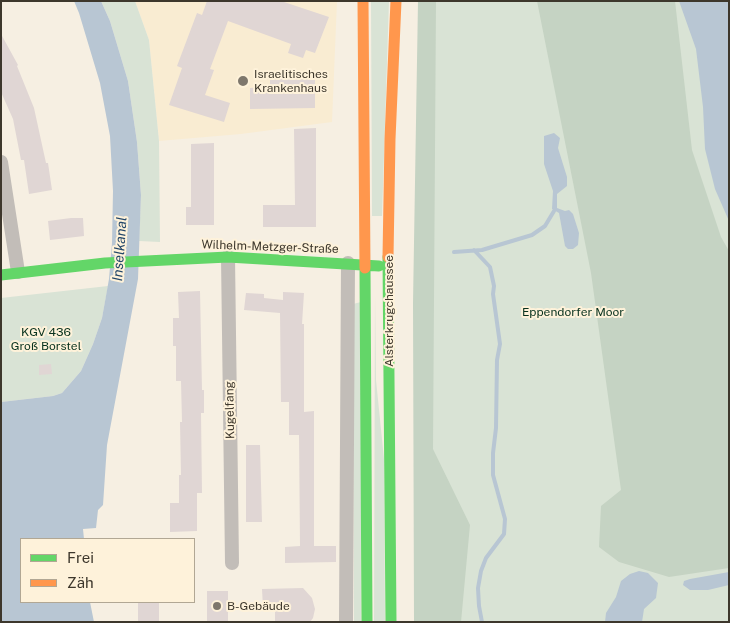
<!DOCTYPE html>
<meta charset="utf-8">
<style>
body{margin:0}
#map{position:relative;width:730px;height:623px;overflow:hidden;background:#f6efe2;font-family:"Public Sans",sans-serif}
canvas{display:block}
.frame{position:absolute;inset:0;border:2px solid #3d372c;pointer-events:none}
.legend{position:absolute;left:20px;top:538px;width:175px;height:65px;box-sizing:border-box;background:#fef2da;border:1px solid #b1a794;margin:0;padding:6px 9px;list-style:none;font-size:15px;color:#3d372c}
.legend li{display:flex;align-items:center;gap:10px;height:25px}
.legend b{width:25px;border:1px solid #b1a794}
</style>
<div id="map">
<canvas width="730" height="623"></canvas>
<div class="frame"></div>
<ul class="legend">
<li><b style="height:6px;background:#63d668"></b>Frei</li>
<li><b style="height:6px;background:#ff974d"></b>Zäh</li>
</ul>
</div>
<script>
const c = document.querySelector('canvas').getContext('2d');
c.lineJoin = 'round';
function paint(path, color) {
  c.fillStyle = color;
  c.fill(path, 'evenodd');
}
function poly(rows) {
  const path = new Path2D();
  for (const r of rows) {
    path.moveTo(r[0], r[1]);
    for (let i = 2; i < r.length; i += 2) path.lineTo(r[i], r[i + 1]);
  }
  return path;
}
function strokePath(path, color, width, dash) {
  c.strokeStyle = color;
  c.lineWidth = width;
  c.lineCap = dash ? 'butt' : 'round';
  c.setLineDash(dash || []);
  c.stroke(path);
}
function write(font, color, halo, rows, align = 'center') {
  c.font = font + ' "Public Sans",sans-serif';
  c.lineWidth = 4;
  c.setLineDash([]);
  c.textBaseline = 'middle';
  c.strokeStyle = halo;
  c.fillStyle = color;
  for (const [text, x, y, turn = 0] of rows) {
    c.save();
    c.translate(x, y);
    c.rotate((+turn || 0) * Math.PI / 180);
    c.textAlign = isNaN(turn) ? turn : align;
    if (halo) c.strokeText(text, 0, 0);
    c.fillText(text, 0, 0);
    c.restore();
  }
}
const built = poly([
 [135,1,337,1,332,122,241,134,159,141,149,40]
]);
const green = poly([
 [101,1,135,1,149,40,159,141,160,242,139,241,141,195,137,142,128,81,110,21],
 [371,1,389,1,382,216,372,216],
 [422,1,729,1,729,622,419,622],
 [108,286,102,318,93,344,81,371,62,393,53,396,1,402,1,298],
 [375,295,376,380,384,459,385,622,374,622],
 [361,302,361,622,354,622,353,304]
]);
const forest = poly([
 [418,1,436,1,433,449,470,525,461,622,414,622,413,303],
 [537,1,675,1,692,150,721,237,729,251,729,568,669,577,619,562,599,547,601,506,621,490,591,273]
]);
const water = poly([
 [74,1,101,1,110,21,128,81,137,142,141,195,138,279,107,445,103,505,98,510,96,528,83,529,84,539,21,539,21,602,90,602,94,622,1,622,1,402,53,396,62,393,81,371,93,344,102,318,109,279,112,243,113,191,110,136,100,83,79,13],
 [679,1,729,1,729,221,715,189,705,149,703,107,696,49],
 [554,133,560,138,558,148,567,177,567,186,557,194,557,208,565,211,569,210,573,214,579,233,578,245,573,249,568,249,565,246,559,213,552,209,553,191,544,164,544,136],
 [639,571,648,573,658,583,656,598,644,609,642,622,605,622,606,613,616,597,621,581,630,574],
 [729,572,729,585,708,590,690,590,683,585,684,581,690,579]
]);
const stream = poly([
 [474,250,490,267,494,286,493,294,500,344,497,360,496,428,493,453,493,475,505,519,504,534,486,558,481,571,478,588,479,606,482,622],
 [454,252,482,250,532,235,545,226,554,211]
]);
const building = poly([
 [207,1,281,1,329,17,315,53,306,50,303,58,288,53,291,44,228,21,210,69,214,70,205,95,230,103,224,122,169,105,182,68,177,66,197,13,202,15],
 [1,34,18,65,17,66,34,108,46,163,48,163,52,190,29,194,24,160,21,160,13,119,1,92],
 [315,78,315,108,250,109,250,88,270,87,270,79],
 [316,128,316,227,263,227,263,205,295,205,294,129],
 [214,143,214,225,186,225,186,207,191,207,191,144],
 [71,218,83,218,84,236,50,240,48,221],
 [200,291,202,390,204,390,204,413,201,413,202,493,197,493,197,531,170,532,170,503,179,503,179,475,181,475,180,422,182,422,181,381,176,381,176,346,173,346,173,318,179,318,178,292],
 [283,292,304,293,302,324,304,324,304,412,314,411,314,546,336,546,336,562,285,563,285,547,300,546,299,435,289,435,289,402,281,402,280,313,244,310,246,293,264,294,264,298,283,300],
 [51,364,52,374,39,375,39,365],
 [246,445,260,445,262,522,246,522],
 [303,588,312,598,315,609,313,618,310,622,275,622,275,608,263,608,262,589],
 [207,591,228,591,228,622,207,622],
 [138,602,159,602,159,622,138,622]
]);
const street = poly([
 [1,162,18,272],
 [228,257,232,563],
 [346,622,348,263]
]);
const fast = poly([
 [388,257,391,622],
 [365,268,367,622],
 [1,275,105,263,228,257,379,266]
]);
const slow = poly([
 [363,1,365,268],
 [388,257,390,139,396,1]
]);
const markers = [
 [243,81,6,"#7e776c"],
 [217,606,5,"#7e776c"]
];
const poiNames = [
 ["Israelitisches",254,74],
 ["Krankenhaus",254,88],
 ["B-Gebäude",227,606]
];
const streetNames = [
 ["Wilhelm-Metzger-Straße",270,247,2],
 ["Alsterkrugchaussee",389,311,-90],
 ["Kugelfang",230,410,-91]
];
const parkNames = [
 ["Eppendorfer Moor",573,312],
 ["KGV 436",46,332],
 ["Groß Borstel",46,346]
];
const waterNames = [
 ["Inselkanal",120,249,-86]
];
paint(built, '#f9ecd2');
paint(green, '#d9e3d5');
paint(forest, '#c5d3c3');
paint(water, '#b8c6d3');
strokePath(stream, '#b8c6d3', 4);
paint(building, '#e0d6d4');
strokePath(street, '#c2bdb8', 14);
strokePath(fast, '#63d668', 11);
strokePath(slow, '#ff974d', 11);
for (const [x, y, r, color] of markers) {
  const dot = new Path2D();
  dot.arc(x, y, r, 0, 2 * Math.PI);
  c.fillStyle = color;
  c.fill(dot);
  strokePath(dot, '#fef2da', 2);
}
write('12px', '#3d372c', '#fef2da', poiNames, 'left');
write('12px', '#3d372c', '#fef2da', streetNames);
write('12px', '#08321e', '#fef2da', parkNames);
write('italic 14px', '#23476a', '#fef2da', waterNames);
</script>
